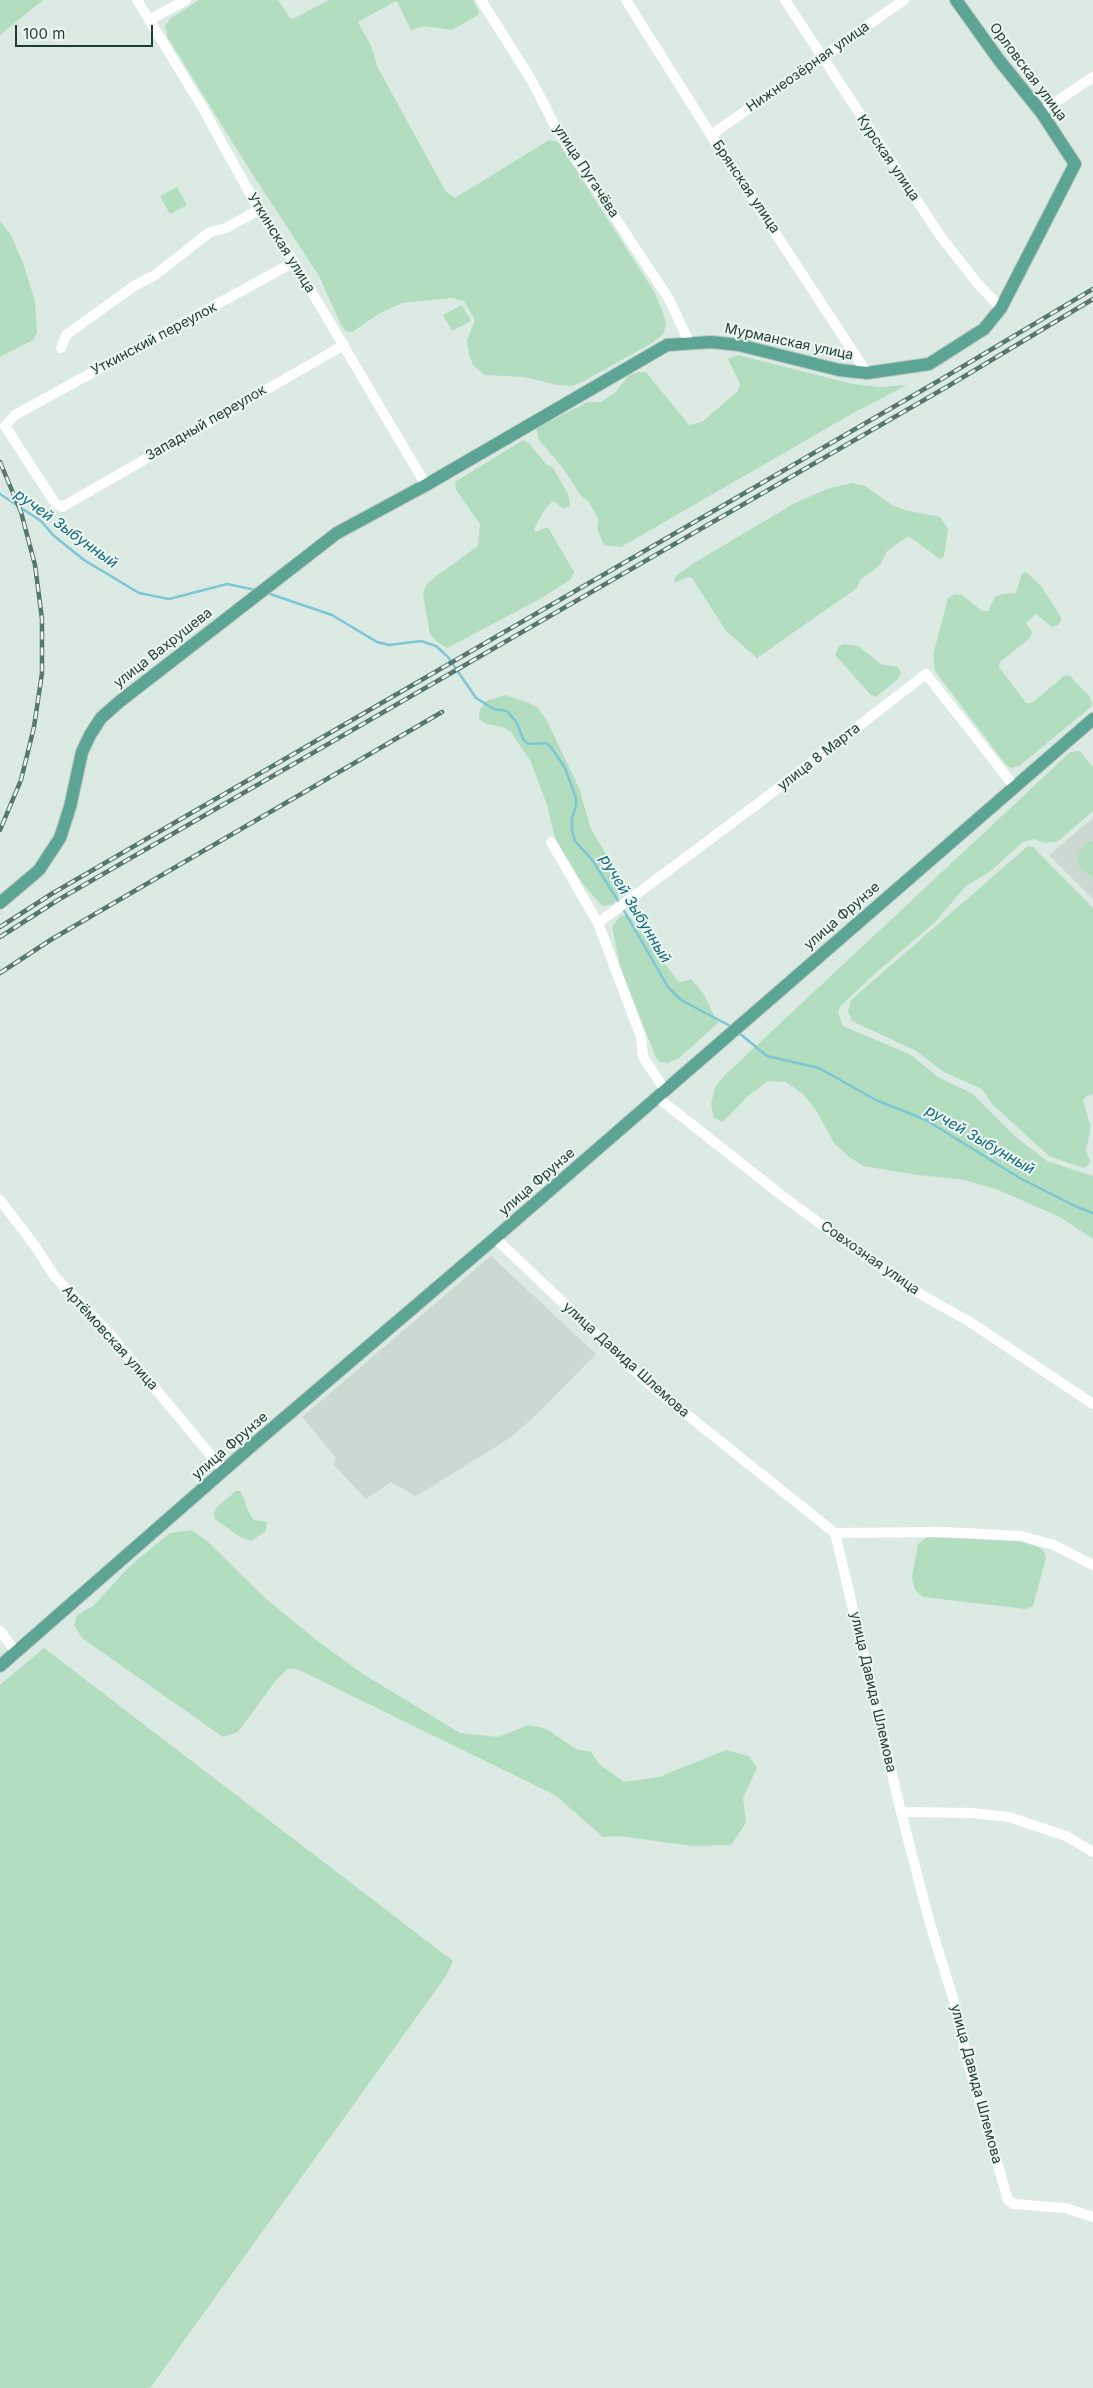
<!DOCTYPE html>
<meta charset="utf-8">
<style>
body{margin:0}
#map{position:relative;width:1093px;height:2388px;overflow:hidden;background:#dceae4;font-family:Inter,sans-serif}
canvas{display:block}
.scale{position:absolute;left:15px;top:25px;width:138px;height:22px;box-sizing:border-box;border:2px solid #1d3b34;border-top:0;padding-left:6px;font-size:15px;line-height:18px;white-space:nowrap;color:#1d3b34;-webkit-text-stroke:4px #edf7f2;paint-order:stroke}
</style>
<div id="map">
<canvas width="1093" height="2388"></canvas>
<div class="scale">100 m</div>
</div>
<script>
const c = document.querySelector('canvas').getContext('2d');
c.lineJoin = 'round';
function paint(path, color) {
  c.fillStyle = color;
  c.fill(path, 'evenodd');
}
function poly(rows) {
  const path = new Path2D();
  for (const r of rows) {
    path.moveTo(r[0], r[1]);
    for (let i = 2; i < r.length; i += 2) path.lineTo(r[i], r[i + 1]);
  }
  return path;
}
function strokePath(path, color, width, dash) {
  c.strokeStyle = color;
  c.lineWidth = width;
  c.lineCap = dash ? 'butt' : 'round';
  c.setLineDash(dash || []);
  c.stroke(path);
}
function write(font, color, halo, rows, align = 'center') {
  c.font = font + ' Inter,sans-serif';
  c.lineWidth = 4;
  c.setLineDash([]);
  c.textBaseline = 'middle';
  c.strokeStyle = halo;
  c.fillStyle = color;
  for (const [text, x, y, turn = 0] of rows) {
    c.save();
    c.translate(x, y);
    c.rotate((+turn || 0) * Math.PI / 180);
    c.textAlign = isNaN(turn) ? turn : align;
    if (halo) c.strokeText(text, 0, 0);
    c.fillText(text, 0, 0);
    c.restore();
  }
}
const built = poly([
 [1093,818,1093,899,1049,855],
 [491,1256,596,1354,537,1414,510,1438,416,1496,391,1482,366,1499,333,1464,336,1458,302,1417]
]);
const green = poly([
 [0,0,43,0,0,35],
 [199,0,278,0,290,18,293,19,329,0,473,0,479,12,478,15,452,30,424,26,411,30,397,2,394,2,358,22,371,46,378,68,446,192,455,198,549,140,558,142,655,293,664,316,666,325,663,334,652,343,584,381,572,386,558,385,524,377,485,375,473,365,469,355,467,340,475,320,464,301,451,298,402,303,380,313,352,332,346,331,341,325,319,276,244,161,168,38,165,26,170,19],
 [177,187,187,205,170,214,160,196],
 [0,221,11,235,23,263,35,301,37,333,33,340,0,357],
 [462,305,471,321,452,331,443,315],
 [738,355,853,384,880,387,907,385,855,412,621,547,604,545,597,529,599,520,588,501,581,496,563,468,539,440,536,428,588,402,601,402,615,393,629,375,639,372,646,372,689,425,702,422,738,391,740,384,728,359],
 [523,440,530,444,546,464,553,468,568,494,570,504,569,507,563,508,553,501,545,509,534,529,536,532,547,527,549,529,574,572,573,575,571,579,540,599,447,648,437,642,430,634,423,594,426,585,435,577,478,546,480,524,456,490,455,482],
 [852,483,865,486,892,505,905,510,940,517,948,529,944,556,941,559,937,557,910,537,907,537,887,551,880,565,860,580,857,588,757,658,726,631,692,578,688,577,674,583,676,576,694,563,795,503,827,489],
 [1026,572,1041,586,1062,619,1058,625,1052,627,1036,614,1026,623,1032,632,1030,638,1000,662,999,667,1026,703,1032,703,1065,675,1070,676,1090,697,1092,704,1091,707,1019,766,1011,768,1006,765,935,671,933,655,948,598,955,594,962,595,982,611,988,611,995,597,1002,594,1016,593,1022,573],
 [844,644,858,646,881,664,898,667,901,674,897,680,876,697,871,695,835,655,839,646],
 [505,695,529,703,538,708,547,721,579,788,591,829,618,874,620,887,619,898,613,904,602,906,582,883,555,838,547,805,531,762,511,732,503,727,486,724,479,719,480,709,486,701],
 [1080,751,1093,767,1093,811,1057,842,1045,843,1033,839,1023,842,991,871,966,886,935,922,871,977,840,1007,838,1013,843,1026,911,1055,938,1077,973,1094,1017,1138,1047,1161,1093,1176,1093,1239,1060,1217,996,1189,960,1179,917,1175,863,1166,849,1157,834,1143,816,1110,803,1094,786,1082,768,1081,747,1097,723,1122,714,1118,711,1104,715,1087,726,1074,1066,756,1071,752],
 [1089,841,1093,841,1093,879,1081,868,1078,859,1079,852],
 [1028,846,1033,847,1093,908,1093,1094,1085,1097,1083,1101,1091,1127,1086,1151,1090,1161,1089,1165,1083,1168,1049,1156,992,1104,982,1089,944,1072,916,1051,852,1021,848,1011,851,1000],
 [621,915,630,917,678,981,681,982,691,979,703,993,718,1023,679,1058,668,1063,660,1062,656,1058,620,966,612,927],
 [236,1491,240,1491,243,1496,248,1511,254,1520,267,1522,266,1531,251,1541,240,1537,215,1519,214,1513,217,1507],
 [192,1530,208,1542,266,1599,319,1642,363,1674,460,1733,498,1737,529,1725,539,1727,548,1730,576,1749,591,1752,599,1764,624,1782,659,1777,726,1750,749,1756,757,1768,743,1798,746,1823,731,1845,693,1846,618,1836,603,1837,555,1795,297,1669,288,1669,277,1679,238,1732,223,1737,82,1638,74,1625,77,1615,93,1606,130,1566,170,1533],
 [927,1537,1020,1541,1040,1548,1045,1553,1046,1558,1033,1606,1026,1609,923,1597,915,1590,912,1577,918,1544],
 [44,1648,453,1961,446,1976,150,2388,0,2388,0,1685]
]);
const stream = poly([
 [0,494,41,521,53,535,84,560,139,593,169,599,227,584,256,590],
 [267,593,332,615,377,642,389,645,421,641,436,646,448,657,476,698,494,709,507,711,517,723,523,739,528,744,546,743,551,747,565,768,576,798,576,806,572,818,572,830,575,841,593,861,620,904],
 [623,909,668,987,681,1000,732,1027],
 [739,1033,767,1056,819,1068,876,1100,926,1120,1018,1177,1077,1207,1093,1213]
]);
const minor = poly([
 [137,0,201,105,259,210,294,262,426,485],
 [481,0,532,81,556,128,669,299,689,342],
 [626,0,711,135,867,373],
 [785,0,939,234,977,283,1001,308],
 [149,20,186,0],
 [1041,112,1093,77],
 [711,135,904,0],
 [294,262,15,415,5,426,55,503,62,507,344,345],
 [61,348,66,335,134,286,155,275,210,232,226,228,259,210],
 [551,842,598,923,641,1037,643,1057,665,1090],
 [598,923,760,802,926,674,1014,786],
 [657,1097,785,1198,906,1286,970,1322,1093,1404],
 [0,1200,35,1246,55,1277,108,1332,224,1471],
 [495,1238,651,1386,835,1533,901,1812,930,1924,954,2001,967,2059,1008,2200,1014,2204,1065,2208,1093,2217],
 [835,1533,944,1532,1021,1536,1054,1545,1093,1565],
 [0,1631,16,1652],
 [901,1812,972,1813,1009,1817,1066,1836,1093,1852]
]);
const major = poly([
 [0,903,39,870,60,838,70,807,82,752,90,735,101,718,119,702,337,533,426,485,667,345,711,342,739,345,839,370,867,373,929,364,984,329,1001,308,1075,164,1041,112,999,60,956,0],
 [0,1666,255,1443,495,1238,1093,719]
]);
const rail = poly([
 [0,462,21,512,35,565,42,619,42,673,34,727,21,780,0,830],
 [0,927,53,893,940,380,1093,289],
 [0,937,58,900,950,385,1093,299],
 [0,973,52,939,442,712]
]);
const streetNames = [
 ["Нижнеозёрная улица",808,67,-35],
 ["Орловская улица",1028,72,53],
 ["Курская улица",888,158,56],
 ["улица Пугачёва",586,171,57],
 ["Брянская улица",746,187,56],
 ["Уткинская улица",281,243,58],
 ["Уткинский переулок",154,339,-28],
 ["Мурманская улица",789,342,12],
 ["Западный переулок",206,423,-30],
 ["улица Вахрушева",163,648,-38],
 ["улица 8 Марта",819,757,-38],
 ["улица Фрунзе",842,916,-41],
 ["улица Фрунзе",537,1182,-41],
 ["Совхозная улица",870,1258,35],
 ["Артёмовская улица",110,1338,48],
 ["улица Давида Шлемова",626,1360,42],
 ["улица Фрунзе",230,1446,-41],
 ["улица Давида Шлемова",873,1692,77],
 ["улица Давида Шлемова",976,2084,75]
];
const waterNames = [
 ["ручей Зыбунный",66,529,36],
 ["ручей Зыбунный",635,909,59],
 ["ручей Зыбунный",980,1140,30]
];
paint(built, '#cadad3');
paint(green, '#b2debf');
strokePath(stream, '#7dc6d6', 2.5);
strokePath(major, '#bbc4c2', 14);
strokePath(minor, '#fff', 10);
strokePath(major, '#5ca594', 12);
strokePath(rail, '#56776f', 4.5);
strokePath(rail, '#edf7f2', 2.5, [8]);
write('14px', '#1d3b34', '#edf7f2', streetNames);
write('italic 15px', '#12677c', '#edf7f2', waterNames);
</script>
